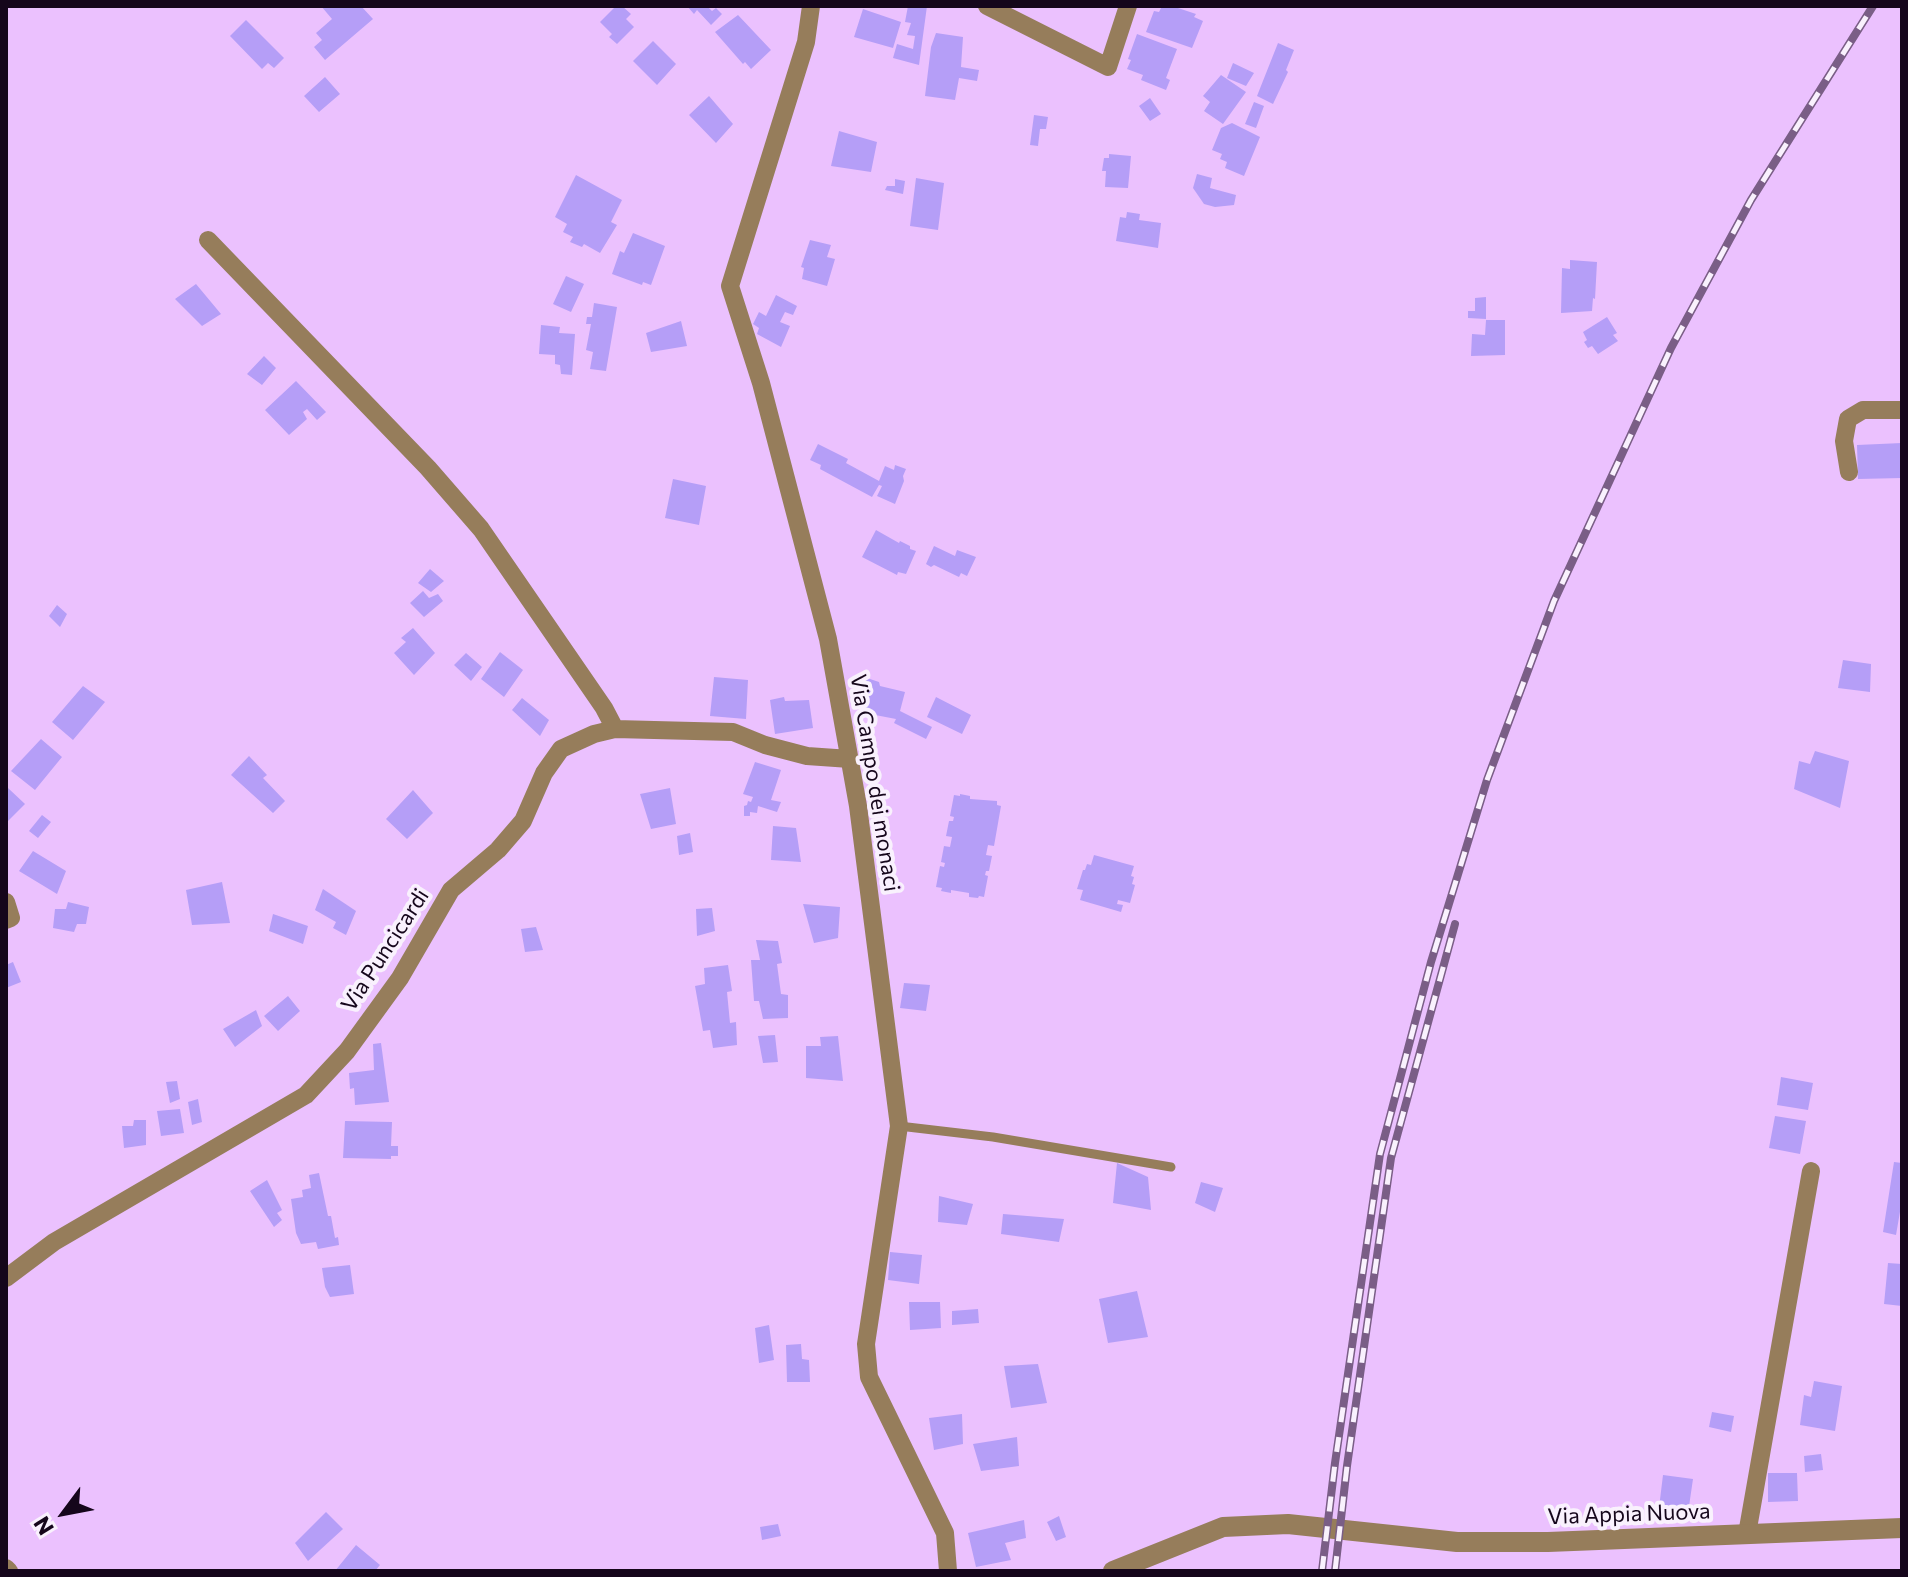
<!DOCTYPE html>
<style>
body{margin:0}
#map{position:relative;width:1908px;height:1577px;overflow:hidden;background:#ebc1fe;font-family:Commissioner,sans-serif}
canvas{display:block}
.frame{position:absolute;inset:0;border:8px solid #15061b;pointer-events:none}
.north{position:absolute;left:24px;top:1473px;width:80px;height:80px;-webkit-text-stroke:6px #f9f1fd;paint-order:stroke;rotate:238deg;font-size:22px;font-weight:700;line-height:32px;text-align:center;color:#15061b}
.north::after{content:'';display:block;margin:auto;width:28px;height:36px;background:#15061b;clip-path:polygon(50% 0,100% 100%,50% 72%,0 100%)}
</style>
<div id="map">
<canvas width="1908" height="1577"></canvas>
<div class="frame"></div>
<div class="north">N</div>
</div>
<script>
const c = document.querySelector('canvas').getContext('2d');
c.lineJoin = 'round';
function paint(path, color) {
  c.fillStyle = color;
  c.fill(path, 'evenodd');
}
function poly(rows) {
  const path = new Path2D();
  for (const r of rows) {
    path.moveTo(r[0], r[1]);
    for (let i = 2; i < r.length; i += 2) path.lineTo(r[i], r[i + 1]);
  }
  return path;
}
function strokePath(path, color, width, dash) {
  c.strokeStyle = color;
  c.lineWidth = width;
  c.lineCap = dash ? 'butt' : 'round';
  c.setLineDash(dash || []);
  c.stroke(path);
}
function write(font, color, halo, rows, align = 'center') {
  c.font = font + ' Commissioner,sans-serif';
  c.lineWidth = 8;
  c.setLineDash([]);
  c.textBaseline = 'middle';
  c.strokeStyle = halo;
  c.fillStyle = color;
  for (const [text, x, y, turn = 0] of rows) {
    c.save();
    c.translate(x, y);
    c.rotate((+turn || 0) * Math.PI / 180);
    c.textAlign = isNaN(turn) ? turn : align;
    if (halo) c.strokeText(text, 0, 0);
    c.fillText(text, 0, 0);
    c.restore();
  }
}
const building = poly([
 [321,6,361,6,373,19,325,60,314,47,322,40,316,33,332,19],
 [616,6,622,6,631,14,626,19,634,27,617,44,609,37,612,34,600,22],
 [687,6,707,6,712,11,716,8,722,14,711,25,697,10,694,14],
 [908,6,927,6,919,65,893,58,897,44,913,49,915,36,907,35,911,23,905,22],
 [1162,6,1172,6,1196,14,1194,17,1203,21,1192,48,1146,32,1154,11,1159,12],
 [863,9,901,22,893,48,854,37],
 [738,15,771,50,751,69,745,62,743,64,715,32],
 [246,20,284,58,274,68,268,63,262,69,230,36],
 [936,33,963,37,961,67,979,70,977,81,959,78,955,100,925,96,931,47],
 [1137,34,1177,49,1166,78,1170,80,1166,90,1141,80,1143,75,1127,69,1131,60,1128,59],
 [653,41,676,64,657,85,633,61],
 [1278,43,1294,50,1286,70,1288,72,1273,104,1257,96],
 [1233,63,1254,73,1246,86,1227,78],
 [1221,75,1246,92,1223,124,1204,111,1210,102,1203,96],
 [325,77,340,94,319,112,304,96],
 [709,96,733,124,716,143,689,115],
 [1150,98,1161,114,1150,121,1139,106],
 [1254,102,1264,106,1256,128,1245,124],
 [1034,115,1048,117,1046,129,1040,129,1038,146,1030,145],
 [1232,123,1260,137,1244,176,1225,168,1227,162,1220,159,1222,154,1212,150,1221,128],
 [839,131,877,142,871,172,831,166],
 [1109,154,1131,156,1128,188,1105,187,1106,171,1102,171,1104,158,1109,158],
 [1197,174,1212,178,1210,188,1236,195,1234,205,1215,207,1204,204,1193,188],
 [576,175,622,200,611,222,617,225,600,253,584,244,582,247,570,242,573,237,563,232,567,224,555,217],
 [916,178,944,183,938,230,910,226],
 [895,179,905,181,903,194,885,190,887,186,895,186],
 [1127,212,1140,214,1139,220,1161,223,1158,248,1116,241,1120,217,1126,218],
 [633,233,665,246,651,285,643,282,642,285,612,274,620,251,624,253],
 [810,240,831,245,827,257,835,259,827,286,802,279,804,268,801,267],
 [1570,260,1597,262,1595,299,1593,298,1592,311,1561,313,1562,268,1570,269],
 [566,276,584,284,571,312,553,304],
 [196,284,221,314,202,326,175,299],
 [776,295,797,306,793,315,785,312,780,322,790,326,781,347,757,334,759,328,753,324,759,312,766,316],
 [1486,297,1486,319,1468,318,1468,311,1475,311,1475,298],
 [594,303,617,307,606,371,590,369,593,352,586,350,591,324,586,324,587,317,592,317],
 [1607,317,1617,333,1613,335,1618,341,1598,354,1592,346,1588,348,1584,342,1587,340,1583,332],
 [1486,320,1505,320,1505,355,1471,356,1472,334,1485,335],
 [681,321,687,346,651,352,646,333],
 [541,325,560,327,559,333,575,334,572,375,561,374,560,365,555,364,555,355,539,354],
 [264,356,276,368,262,385,247,374],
 [296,381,326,412,317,420,307,409,303,412,307,419,289,435,265,410],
 [1902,443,1902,478,1858,479,1857,445],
 [818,444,848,459,846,463,879,481,885,466,894,470,895,465,906,469,903,476,904,481,895,504,877,496,882,486,879,485,872,497,820,469,821,465,810,460],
 [673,479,706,486,699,525,665,518],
 [876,530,899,543,900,541,910,546,910,549,916,551,906,574,898,572,897,575,862,557],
 [934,546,955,556,957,550,976,557,967,576,961,573,959,577,934,565,931,567,926,564],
 [430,569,444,581,431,592,418,583],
 [423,591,429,598,438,594,443,601,424,617,410,603],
 [57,605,67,614,60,627,49,616],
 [413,628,435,653,414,675,394,653,406,642,401,638],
 [500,652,523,670,504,697,481,679],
 [466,653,482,667,471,681,454,665],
 [1843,660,1871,664,1870,692,1838,688],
 [861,676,879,682,880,686,905,692,900,711,932,727,926,739,894,723,896,719,870,714,853,705],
 [714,677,748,680,746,719,710,716],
 [83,686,105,702,73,740,52,722],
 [784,697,785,701,809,700,813,728,775,734,770,700],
 [936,697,971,715,962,734,927,717],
 [522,698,549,720,540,736,512,710],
 [41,739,62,757,35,790,11,771],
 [1815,751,1849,761,1840,808,1794,789,1799,761,1810,764],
 [249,756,267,775,263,778,285,801,273,813,231,775],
 [755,762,781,770,771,800,781,802,777,812,758,806,757,813,750,812,750,816,744,816,744,806,747,805,748,801,751,802,753,797,743,794],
 [8,788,25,804,6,823,6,790],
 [670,788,676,824,651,829,640,794],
 [413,790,433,813,407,839,386,819],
 [960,794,970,796,970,799,997,801,997,805,1001,806,994,846,988,845,986,855,992,856,989,871,986,871,985,875,988,876,984,897,979,896,978,898,969,897,969,893,951,890,951,893,941,891,942,888,936,887,940,866,944,867,945,863,941,862,944,846,950,847,952,837,946,836,949,821,953,821,954,817,950,816,954,795,960,796],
 [42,815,51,822,38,838,29,831],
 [773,826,796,828,801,862,771,860],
 [690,833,693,852,679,855,677,836],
 [33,851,66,871,57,894,19,871],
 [1094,855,1134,866,1131,876,1134,877,1132,884,1135,885,1130,903,1118,900,1117,904,1123,905,1121,912,1080,900,1083,890,1077,889,1083,870,1085,870,1087,864,1091,865],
 [222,882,230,923,192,925,186,890],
 [323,889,356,911,346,935,333,928,336,922,315,910],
 [68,902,89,907,86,924,77,924,74,932,53,928,55,909,66,909],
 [803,904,840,907,838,938,814,943],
 [712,908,715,931,697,936,696,909],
 [273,914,308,926,303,944,269,931],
 [536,927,543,950,525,952,521,929],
 [756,940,778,941,782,963,777,964,781,994,788,995,788,1018,763,1019,759,1001,754,1001,751,960,760,960],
 [13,962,21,982,6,988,6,965],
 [728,965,732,991,727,992,730,1023,736,1022,737,1045,713,1048,710,1030,703,1031,695,986,705,984,704,968],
 [904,983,930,985,926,1011,900,1008],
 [288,996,300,1011,278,1031,264,1016],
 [256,1010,262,1026,235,1047,223,1029],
 [775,1035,778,1062,763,1063,758,1036],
 [838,1036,843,1081,806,1078,806,1046,821,1046,820,1037],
 [381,1043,389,1102,355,1105,354,1088,350,1089,349,1073,374,1070,373,1044],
 [1781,1077,1813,1083,1808,1110,1777,1105],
 [177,1081,180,1099,170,1103,166,1082],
 [198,1099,202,1122,192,1125,188,1102],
 [180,1109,184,1133,161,1136,157,1111],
 [1775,1116,1806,1121,1800,1154,1769,1148],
 [134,1120,146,1120,146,1145,124,1148,122,1126,133,1126],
 [345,1121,392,1122,391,1146,398,1146,398,1156,391,1156,391,1159,343,1158],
 [1894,1162,1902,1163,1902,1200,1896,1235,1883,1232],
 [1117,1163,1148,1177,1151,1210,1113,1203],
 [319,1173,328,1216,331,1216,335,1238,338,1237,339,1245,318,1249,316,1242,301,1244,296,1233,291,1199,303,1197,302,1190,311,1188,309,1175],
 [267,1180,282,1210,277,1213,282,1220,274,1227,250,1191],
 [1201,1182,1223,1188,1215,1212,1195,1203],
 [939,1196,973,1204,967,1225,938,1222],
 [1003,1214,1064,1219,1059,1242,1001,1234],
 [890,1252,922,1255,919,1284,888,1280],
 [1888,1263,1902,1264,1902,1306,1884,1304],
 [350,1265,354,1294,330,1297,325,1287,322,1268],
 [1137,1291,1148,1337,1108,1343,1099,1299],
 [909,1302,940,1302,941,1328,910,1330],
 [978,1309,979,1323,952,1325,952,1311],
 [769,1325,774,1360,759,1363,755,1328],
 [801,1344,802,1359,809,1360,810,1382,787,1382,786,1345],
 [1038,1364,1047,1403,1011,1408,1004,1366],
 [1814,1381,1842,1386,1835,1431,1800,1425,1804,1395,1811,1397],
 [1712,1412,1734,1416,1731,1432,1709,1427],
 [962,1414,963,1444,934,1450,929,1418],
 [1017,1437,1019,1466,981,1471,973,1444],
 [1821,1454,1823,1470,1805,1472,1804,1456],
 [1768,1473,1797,1473,1798,1501,1768,1502],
 [1663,1475,1693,1479,1687,1520,1658,1516],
 [326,1512,343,1529,308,1561,295,1543],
 [1059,1516,1066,1537,1056,1541,1047,1522],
 [1024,1520,1026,1538,1005,1543,1011,1560,976,1567,968,1533],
 [778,1524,781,1536,762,1540,760,1527],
 [356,1545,380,1565,375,1571,335,1571]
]);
const service = poly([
 [899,1126,993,1137,1171,1167]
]);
const minor = poly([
 [811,6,806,42,730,286,761,383,828,639,858,806,899,1126,866,1344,869,1377,945,1533,948,1571],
 [987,6,1108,67,1128,6],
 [208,240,428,468,481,529,604,708,615,729],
 [1849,472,1844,441,1848,419,1863,410,1902,410],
 [6,902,11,918,6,920],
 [6,1278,54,1242,306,1095,347,1051,400,978,451,890,498,850,523,821,544,773,561,749,594,734,615,729,733,732,765,745,807,756,850,759],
 [1747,1534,1811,1171],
 [6,1568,9,1571]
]);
const tertiary = poly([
 [1113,1571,1223,1527,1288,1524,1457,1542,1548,1542,1902,1528]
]);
const rail = poly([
 [1322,1571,1335,1463,1380,1154,1431,962,1487,780,1554,601,1671,348,1751,200,1873,6],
 [1335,1571,1347,1466,1391,1158,1455,924]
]);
const streetNames = [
 ["Via Campo dei monaci",875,783,81],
 ["Via Puncicardi",385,950,-57],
 ["Via Appia Nuova",1629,1514,-2]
];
paint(building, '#b59ef7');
strokePath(service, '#967d5b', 9);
strokePath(minor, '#967d5b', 18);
strokePath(tertiary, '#967d5b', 20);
strokePath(rail, '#7a5e86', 8);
strokePath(rail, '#f9f1fd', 5, [15]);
write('22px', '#15061b', '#f9f1fd', streetNames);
</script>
